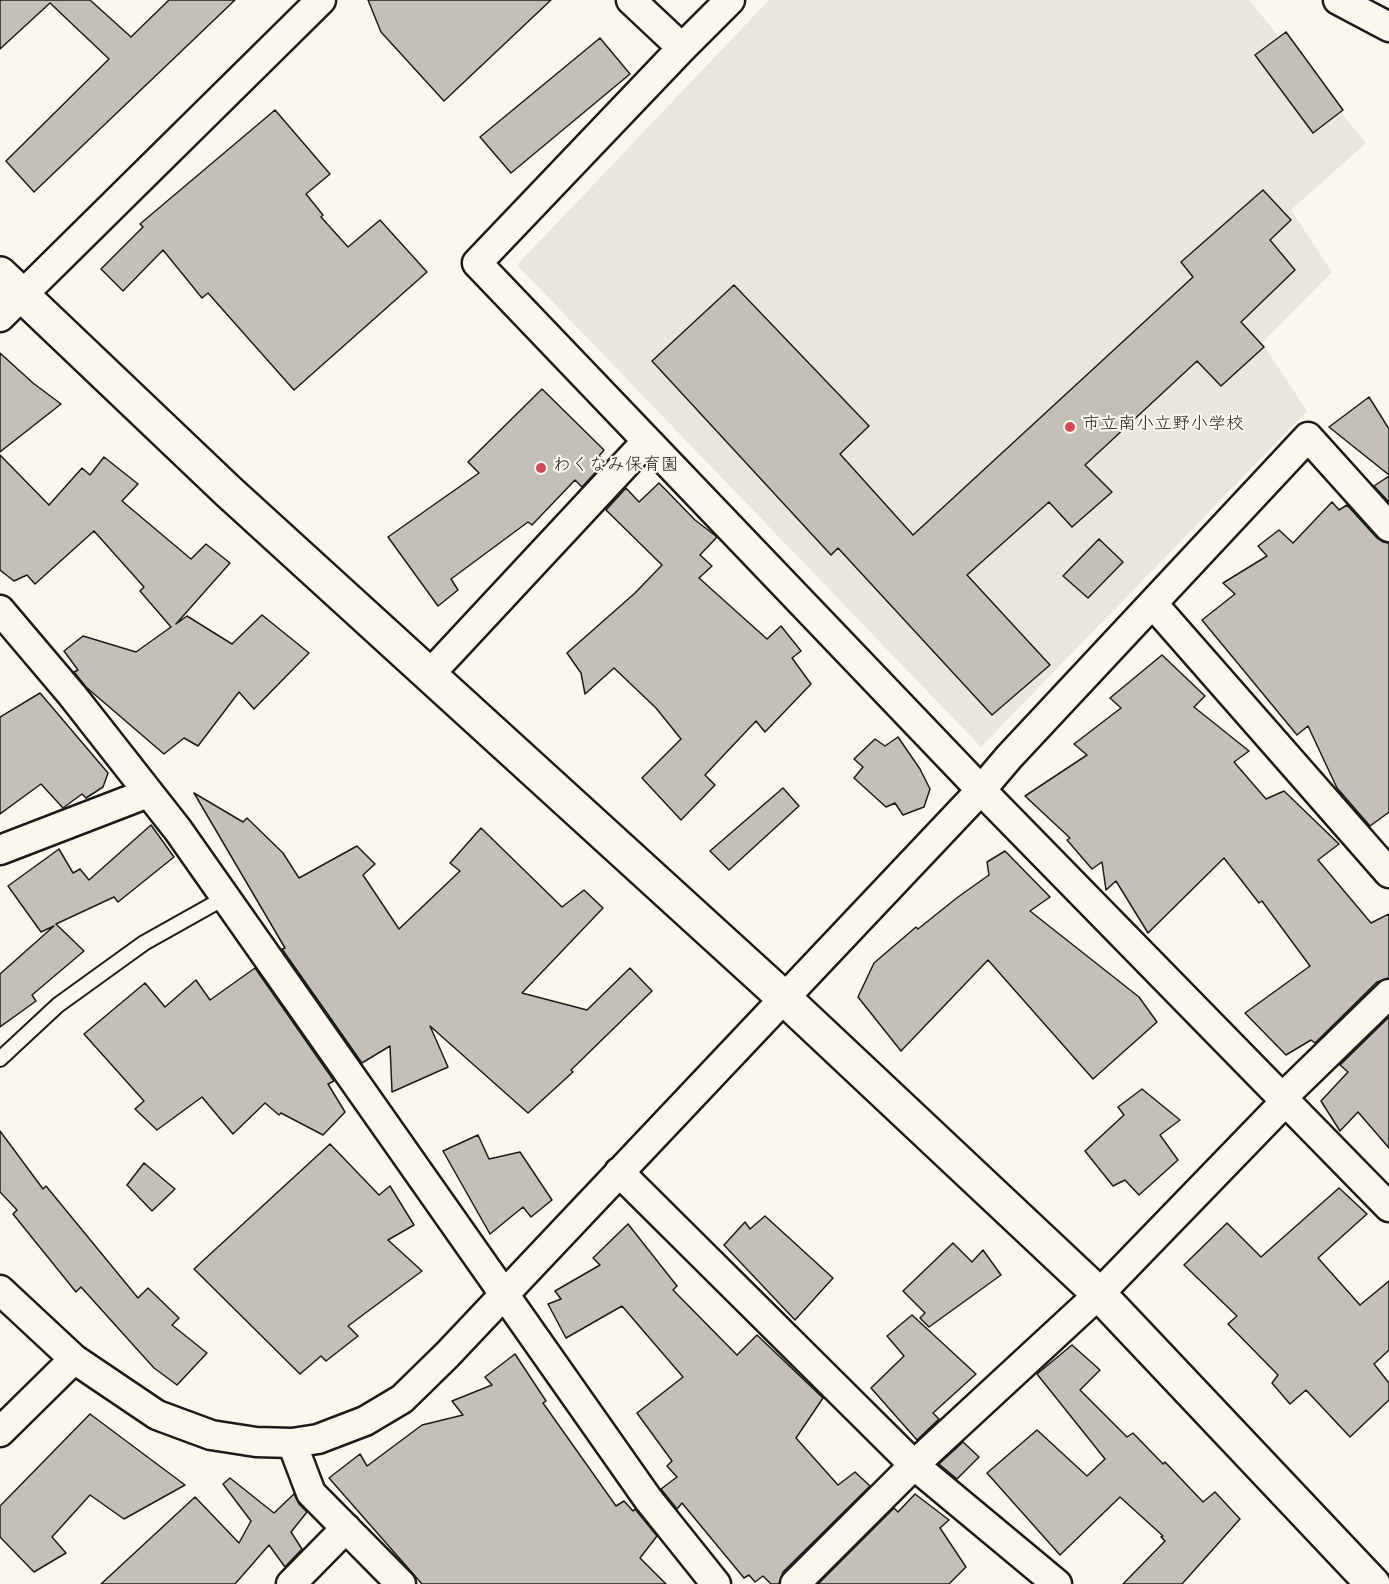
<!DOCTYPE html>
<meta charset="utf-8">
<style>
body{margin:0}
canvas{display:block;background:#fbf7ec}
</style>
<canvas width="1389" height="1584"></canvas>
<script>
const c = document.querySelector('canvas').getContext('2d');
c.lineJoin = 'round';
function paint(path, color) {
  c.fillStyle = color;
  c.fill(path, 'evenodd');
}
function poly(rows) {
  const path = new Path2D();
  for (const r of rows) {
    path.moveTo(r[0], r[1]);
    for (let i = 2; i < r.length; i += 2) path.lineTo(r[i], r[i + 1]);
  }
  return path;
}
function strokePath(path, color, width, dash) {
  c.strokeStyle = color;
  c.lineWidth = width;
  c.lineCap = dash ? 'butt' : 'round';
  c.setLineDash(dash || []);
  c.stroke(path);
}
function write(font, color, halo, rows, align = 'center') {
  c.font = font + ' Dekko,"Klee One",sans-serif';
  c.lineWidth = 4.5;
  c.setLineDash([]);
  c.textBaseline = 'middle';
  c.strokeStyle = halo;
  c.fillStyle = color;
  for (const [text, x, y, turn = 0] of rows) {
    c.save();
    c.translate(x, y);
    c.rotate((+turn || 0) * Math.PI / 180);
    c.textAlign = isNaN(turn) ? turn : align;
    if (halo) c.strokeText(text, 0, 0);
    c.fillText(text, 0, 0);
    c.restore();
  }
}
const built = poly([
 [769,0,1249,0,1366,143,1291,210,1332,272,1262,343,1307,411,981,747,517,265]
]);
const building = poly([
 [0,0,90,0,131,37,169,0,235,0,34,192,6,161,109,59,50,3,0,49,0,0],
 [368,0,551,0,444,101,381,32,368,0],
 [1286,32,1343,110,1313,133,1255,55,1286,32],
 [600,38,630,74,511,173,480,137,600,38],
 [275,110,330,174,306,194,323,215,321,217,348,247,380,220,427,272,294,390,208,293,202,298,163,250,123,291,101,269,143,227,140,224,275,110],
 [1263,190,1291,220,1270,240,1295,270,1241,322,1264,347,1221,386,1197,361,1085,465,1112,492,1072,527,1049,502,967,575,1050,665,992,715,838,548,831,555,652,361,734,285,869,426,840,454,913,535,1193,277,1181,262,1263,190],
 [0,353,33,383,61,404,0,452,0,353],
 [542,389,604,450,599,456,605,462,582,487,575,480,532,525,528,522,451,579,458,590,438,606,388,537,479,473,468,462,542,389],
 [1369,397,1389,429,1389,475,1329,427,1369,397],
 [0,455,49,505,82,468,90,475,104,457,138,484,122,501,191,559,206,544,230,563,176,624,187,616,232,644,262,615,309,653,254,709,239,692,198,746,184,738,164,754,86,687,74,672,78,670,64,651,83,636,136,652,171,627,140,591,144,587,94,531,35,584,27,575,14,581,0,570,0,455],
 [1389,476,1389,502,1374,486,1389,476],
 [659,483,695,520,717,537,700,555,712,566,699,578,767,639,781,626,801,651,792,658,811,684,765,732,756,721,705,775,715,785,681,820,642,778,681,739,656,708,614,668,585,694,581,673,567,653,635,593,662,565,606,510,626,488,639,502,659,483],
 [1332,502,1339,510,1347,505,1377,538,1383,542,1389,543,1389,812,1370,826,1337,788,1308,726,1297,735,1202,620,1235,594,1223,583,1267,556,1258,546,1279,530,1293,543,1332,502],
 [1099,539,1123,562,1088,598,1063,576,1099,539],
 [1162,655,1205,696,1194,707,1249,751,1234,762,1266,799,1284,791,1339,844,1318,860,1371,923,1389,914,1389,978,1377,982,1315,1043,1311,1040,1286,1055,1245,1013,1310,966,1262,901,1259,903,1224,858,1148,933,1116,881,1106,890,1102,862,1092,869,1067,840,1070,838,1025,796,1087,755,1074,744,1121,708,1110,698,1162,655],
 [40,693,108,773,103,787,86,798,82,794,63,808,41,784,0,814,0,717,40,693],
 [898,737,920,769,930,789,924,807,903,815,895,803,886,807,854,778,863,767,854,759,875,739,885,746,898,737],
 [783,788,799,806,729,870,710,851,783,788],
 [194,793,243,822,247,818,283,853,299,878,357,846,375,864,363,875,399,929,460,871,450,863,481,828,562,907,584,890,603,908,522,993,587,1010,630,968,652,991,571,1070,573,1072,528,1113,430,1026,448,1067,392,1092,390,1046,362,1063,282,949,285,948,194,793],
 [151,825,174,857,118,902,114,897,56,924,84,951,32,995,36,1001,0,1027,0,974,54,926,41,932,8,886,59,849,73,873,80,869,89,880,151,825],
 [1005,851,1050,897,1030,911,1139,997,1157,1022,1093,1079,988,960,901,1051,858,997,874,963,916,927,918,929,958,897,989,875,987,862,1005,851],
 [255,968,334,1081,328,1084,345,1112,323,1135,281,1113,279,1115,265,1103,233,1134,202,1097,157,1130,135,1109,144,1101,84,1034,145,983,165,1007,196,980,210,1000,255,968],
 [1389,1017,1389,1148,1358,1112,1340,1131,1321,1101,1348,1072,1340,1065,1389,1017],
 [1142,1089,1180,1120,1160,1135,1178,1160,1139,1195,1125,1180,1113,1186,1085,1151,1124,1115,1118,1107,1142,1089],
 [0,1131,43,1189,46,1186,138,1298,148,1288,179,1318,172,1325,207,1353,177,1385,154,1368,81,1287,76,1292,13,1214,17,1210,0,1192,0,1131],
 [478,1135,489,1159,520,1152,552,1200,531,1217,523,1207,490,1234,443,1151,478,1135],
 [330,1144,379,1195,390,1186,414,1225,388,1240,422,1271,348,1326,358,1336,326,1361,321,1356,300,1374,194,1269,330,1144],
 [144,1163,175,1189,152,1211,127,1185,144,1163],
 [1339,1188,1367,1214,1318,1258,1360,1305,1389,1281,1389,1350,1374,1364,1389,1383,1389,1400,1350,1437,1306,1390,1290,1404,1272,1383,1278,1375,1228,1324,1237,1316,1184,1265,1227,1223,1261,1257,1339,1188],
 [765,1216,833,1278,795,1320,724,1245,745,1222,750,1229,765,1216],
 [628,1224,677,1286,673,1290,737,1355,757,1335,823,1398,796,1438,838,1485,855,1472,870,1486,783,1572,779,1584,771,1584,763,1576,755,1582,749,1575,744,1578,682,1503,677,1509,661,1489,677,1477,667,1466,672,1461,637,1413,683,1377,622,1306,566,1338,548,1304,561,1299,555,1291,600,1265,593,1258,628,1224],
 [953,1243,972,1262,983,1250,1001,1275,929,1327,920,1318,925,1313,903,1291,953,1243],
 [912,1315,976,1374,933,1413,939,1419,917,1440,871,1388,904,1356,887,1336,912,1315],
 [1072,1345,1100,1370,1080,1390,1127,1437,1133,1433,1163,1464,1165,1462,1203,1502,1215,1492,1240,1519,1182,1584,1123,1584,1165,1541,1161,1537,1163,1536,1120,1497,1060,1555,987,1473,1037,1430,1087,1476,1105,1459,1037,1374,1072,1345],
 [515,1354,546,1401,543,1403,616,1506,624,1501,633,1511,635,1509,657,1536,640,1558,666,1584,422,1584,329,1478,360,1454,367,1466,422,1425,463,1415,452,1401,492,1385,485,1377,515,1354],
 [90,1414,185,1485,124,1519,90,1495,52,1537,66,1553,34,1572,0,1537,0,1506,90,1414],
 [963,1442,979,1457,957,1479,939,1464,963,1442],
 [230,1478,274,1513,294,1494,299,1504,307,1512,291,1532,302,1549,285,1567,269,1545,235,1584,101,1584,195,1497,239,1543,251,1521,223,1484,230,1478],
 [915,1494,949,1520,940,1528,966,1567,949,1584,818,1584,894,1508,898,1512,915,1494]
]);
const service = poly([
 [0,1059,58,1005,144,943,226,897]
]);
const minor = poly([
 [631,0,682,48,477,263,981,790,1389,1207],
 [1338,0,1389,27],
 [682,48,730,0],
 [0,317,321,0],
 [1153,604,1389,873],
 [0,610,72,695,178,830,648,1499,716,1584],
 [429,675,647,441],
 [0,850,148,793],
 [619,1172,914,1465,1057,1584],
 [0,1290,74,1359,157,1415,211,1435,256,1442,292,1443,318,1439,365,1421,402,1399,447,1355,981,790,1009,757,1308,437,1389,527],
 [0,1432,74,1359],
 [292,1443,311,1493,401,1584],
 [291,1584,346,1528],
 [795,1584,914,1465,1099,1294,1279,1108,1283,1097,1389,994]
]);
const tertiary = poly([
 [0,274,229,492,784,998,1099,1294,1373,1584]
]);
const markers = [
 [1070,427,6,"#d1495b"],
 [541,468,6,"#d1495b"]
];
const poiNames = [
 ["市立南小立野小学校",1082,427],
 ["わくなみ保育園",553,468]
];
paint(built, '#eae6dc');
paint(building, '#c3c0b8');
strokePath(building, '#1c1c1c', 1.5);
strokePath(service, '#1c1c1c', 18);
strokePath(minor, '#1c1c1c', 33);
strokePath(tertiary, '#1c1c1c', 38);
strokePath(service, '#fbf7ec', 14);
strokePath(minor, '#fbf7ec', 28);
strokePath(tertiary, '#fbf7ec', 33);
for (const [x, y, r, color] of markers) {
  const dot = new Path2D();
  dot.arc(x, y, r, 0, 2 * Math.PI);
  c.fillStyle = color;
  c.fill(dot);
  strokePath(dot, '#fbf7ec', 2);
}
write('18px', '#1c1c1c', '#fbf7ec', poiNames, 'left');
</script>
